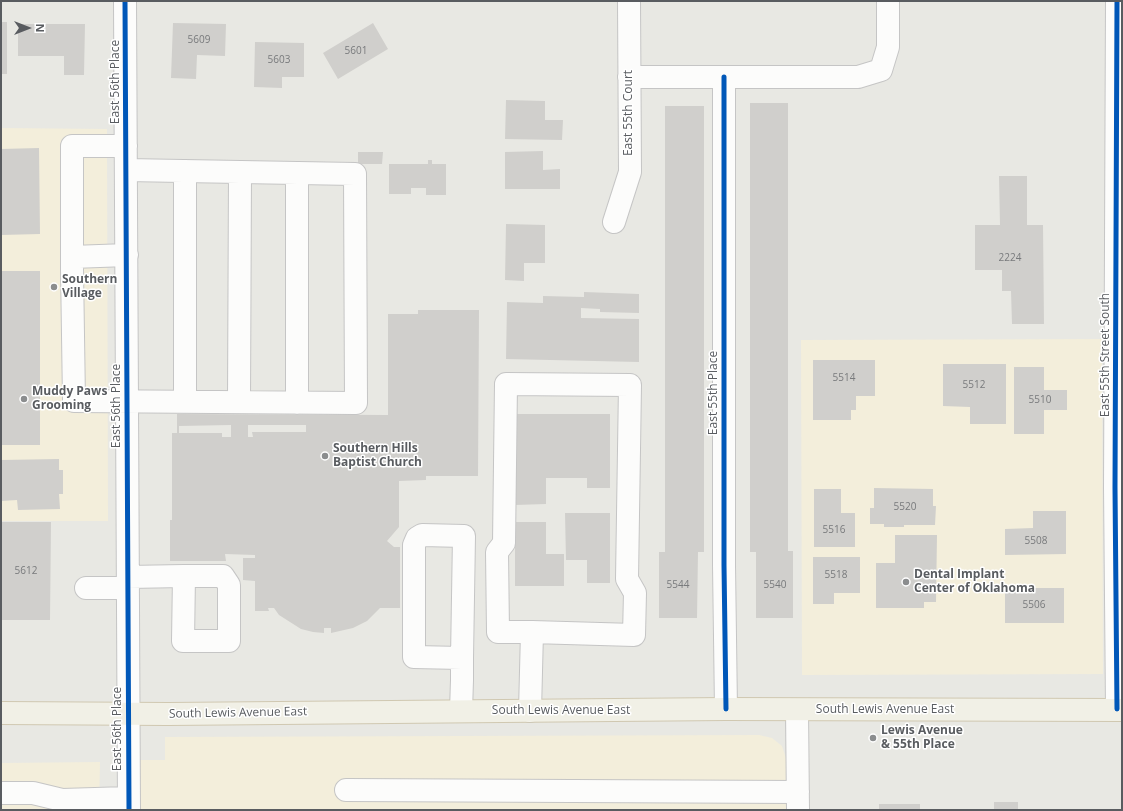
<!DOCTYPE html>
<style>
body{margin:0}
#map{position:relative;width:1123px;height:811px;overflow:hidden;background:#e8e8e3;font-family:"Open Sans",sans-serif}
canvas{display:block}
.frame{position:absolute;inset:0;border:2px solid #595c60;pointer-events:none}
.north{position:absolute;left:8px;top:8px;width:40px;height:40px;-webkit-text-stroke:3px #fff;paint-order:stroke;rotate:90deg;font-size:11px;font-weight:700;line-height:16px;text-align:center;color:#595c60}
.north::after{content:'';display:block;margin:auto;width:14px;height:18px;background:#595c60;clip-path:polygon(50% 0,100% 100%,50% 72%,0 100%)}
</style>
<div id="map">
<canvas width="1123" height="811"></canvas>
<div class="frame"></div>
<div class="north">N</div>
</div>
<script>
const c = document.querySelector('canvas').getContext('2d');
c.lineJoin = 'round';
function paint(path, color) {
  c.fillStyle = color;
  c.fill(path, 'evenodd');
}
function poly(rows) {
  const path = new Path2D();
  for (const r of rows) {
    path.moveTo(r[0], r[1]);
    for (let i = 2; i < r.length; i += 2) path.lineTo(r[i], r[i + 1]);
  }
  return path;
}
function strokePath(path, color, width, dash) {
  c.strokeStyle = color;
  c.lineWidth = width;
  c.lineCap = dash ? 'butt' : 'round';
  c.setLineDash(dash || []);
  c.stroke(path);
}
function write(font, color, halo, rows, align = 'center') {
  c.font = font + ' "Open Sans",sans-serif';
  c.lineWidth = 3;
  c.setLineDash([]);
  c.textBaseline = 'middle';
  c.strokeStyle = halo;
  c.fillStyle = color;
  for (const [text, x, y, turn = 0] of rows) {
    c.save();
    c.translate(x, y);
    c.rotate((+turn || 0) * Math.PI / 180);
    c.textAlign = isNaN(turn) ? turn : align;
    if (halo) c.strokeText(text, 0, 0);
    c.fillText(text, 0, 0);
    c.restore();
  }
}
const commercial = poly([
 [1,128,107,129,108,521,1,521],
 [1102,339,1103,674,802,675,801,340],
 [759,735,772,738,782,746,786,758,787,810,138,810,138,760,165,760,165,737],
 [100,762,99,810,1,810,1,763]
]);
const building = poly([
 [1,22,7,22,7,74,1,74],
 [173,23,226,24,225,56,197,55,196,79,171,78],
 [373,23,388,49,338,79,323,53],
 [18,24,85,24,84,75,64,75,64,56,18,56],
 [255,42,304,43,304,77,282,77,282,88,254,87],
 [506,100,545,101,545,120,563,120,562,140,505,139],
 [750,103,788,103,788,551,793,551,793,618,756,618,756,552,750,552],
 [665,106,704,106,704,552,698,552,697,618,659,618,659,552,665,552],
 [39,148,40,234,1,235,1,149],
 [543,151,543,170,560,169,560,189,505,189,505,152],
 [358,152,383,152,382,164,358,164],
 [428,160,432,160,432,164,446,164,446,195,426,195,426,188,411,188,411,194,389,194,389,164,428,164],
 [999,176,1027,176,1027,225,1043,225,1044,324,1012,324,1011,291,1002,291,1002,270,975,270,975,225,1000,225],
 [506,224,545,225,545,263,524,263,524,281,505,280],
 [1,271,40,271,40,445,1,445],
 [584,292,639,294,639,313,600,312,600,309,581,308,581,318,639,319,639,362,506,359,507,302,543,303,543,296,584,297],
 [418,310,479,310,478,476,426,476,426,480,399,481,399,527,387,541,394,547,400,547,400,608,380,608,367,621,353,628,331,633,331,628,324,628,324,633,313,632,301,629,279,615,274,608,268,608,269,611,255,611,255,581,243,580,243,558,255,558,255,555,225,554,226,561,170,561,170,520,172,520,172,433,177,433,177,414,388,415,388,314,418,314],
 [231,425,231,437,222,437,222,433,179,433,179,426],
 [248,425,306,425,306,432,252,432,253,437,248,437],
 [813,360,875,360,875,396,856,396,856,410,851,410,851,420,813,420],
 [943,364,1006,364,1006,424,970,424,970,407,943,406],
 [1014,367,1044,367,1044,390,1067,390,1067,410,1044,410,1044,434,1014,434],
 [514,414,610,414,610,488,587,488,587,478,546,478,546,504,515,505],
 [59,459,59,470,63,470,63,494,59,494,60,509,18,510,17,500,1,501,1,460],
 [874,488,933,489,933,506,936,506,935,525,904,525,904,527,884,527,884,524,870,524,870,508,874,508],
 [814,489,841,489,841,513,855,513,855,547,814,547],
 [1033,511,1066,511,1066,554,1005,555,1005,529,1033,528],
 [565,513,610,513,610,583,587,583,587,560,566,560],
 [1,522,51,522,50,620,1,620],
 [515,522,546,522,546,554,564,554,564,586,515,586],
 [895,535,937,535,936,602,924,602,924,608,876,608,876,563,895,563],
 [813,557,860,557,860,593,834,593,834,604,813,604],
 [1005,588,1064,588,1064,623,1005,623],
 [994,802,1018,802,1018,810,994,810],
 [879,804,920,804,920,810,879,810]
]);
const minor = poly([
 [125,1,129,810],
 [629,77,858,77,881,70,888,47,888,1],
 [724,77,724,565,726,709],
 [126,146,72,146,72,269,74,401,356,403,355,174,126,170],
 [185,171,185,402],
 [297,173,297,403],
 [614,222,630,172,629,1],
 [72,257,127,255],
 [239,402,240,172],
 [128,577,184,576,223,576,229,585,229,641,183,641,184,576],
 [86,588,128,588],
 [1117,709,1115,487,1117,1],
 [797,710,798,810],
 [461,711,462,680,462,658,464,536,422,535,417,538,414,545,414,657,462,658],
 [530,711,532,632,634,635,635,593,627,579,630,385,506,384,504,543,497,552,498,632,532,632],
 [346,790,798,792],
 [1,793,33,793,62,800,128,798]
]);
const major = poly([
 [1,713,168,714,726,709,1122,710]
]);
const cycleway = poly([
 [125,1,129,810],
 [724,77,724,565,726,709],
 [1117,709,1115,487,1117,1]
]);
const markers = [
 [54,287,4,"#8b8d8e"],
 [24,399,4,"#8b8d8e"],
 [325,456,4,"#8b8d8e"],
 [906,582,4,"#8b8d8e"],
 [873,738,4,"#8b8d8e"]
];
const numberNames = [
 ["5609",199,40],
 ["5601",356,51],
 ["5603",279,60],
 ["2224",1010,258],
 ["5514",844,378],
 ["5512",974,385],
 ["5510",1040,400],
 ["5520",905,507],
 ["5516",834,530],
 ["5508",1036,541],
 ["5612",26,571],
 ["5518",836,575],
 ["5544",678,585],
 ["5540",775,585],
 ["5506",1034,605]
];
const streetNames = [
 ["East 56th Place",116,82,-90],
 ["East 55th Court",629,113,-90],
 ["East 55th Street South",1106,355,-90],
 ["East 55th Place",714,393,-90],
 ["East 56th Place",117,406,-90],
 ["South Lewis Avenue East",885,710],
 ["South Lewis Avenue East",561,711],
 ["South Lewis Avenue East",238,713,-1],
 ["East 56th Place",118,729,-90]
];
const poiNames = [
 ["Southern",62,280],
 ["Village",62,294],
 ["Muddy Paws",32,392],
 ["Grooming",32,406],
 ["Southern Hills",333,449],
 ["Baptist Church",333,463],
 ["Dental Implant",914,575],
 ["Center of Oklahoma",914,589],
 ["Lewis Avenue",881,731],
 ["& 55th Place",881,745]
];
paint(commercial, '#f3eedb');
paint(building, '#d0cfcc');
strokePath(minor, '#c5c5c5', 24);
strokePath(major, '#d0c8b1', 24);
strokePath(minor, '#fcfcfb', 22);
strokePath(major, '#f1f0e6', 22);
strokePath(cycleway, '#0057b8', 5);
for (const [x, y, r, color] of markers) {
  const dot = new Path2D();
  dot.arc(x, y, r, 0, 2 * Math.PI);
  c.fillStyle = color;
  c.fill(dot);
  strokePath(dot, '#fff', 1.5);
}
write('10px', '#787a7c', null, numberNames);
write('12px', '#595c60', '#fff', streetNames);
write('bold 12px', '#595c60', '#fff', poiNames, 'left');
</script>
